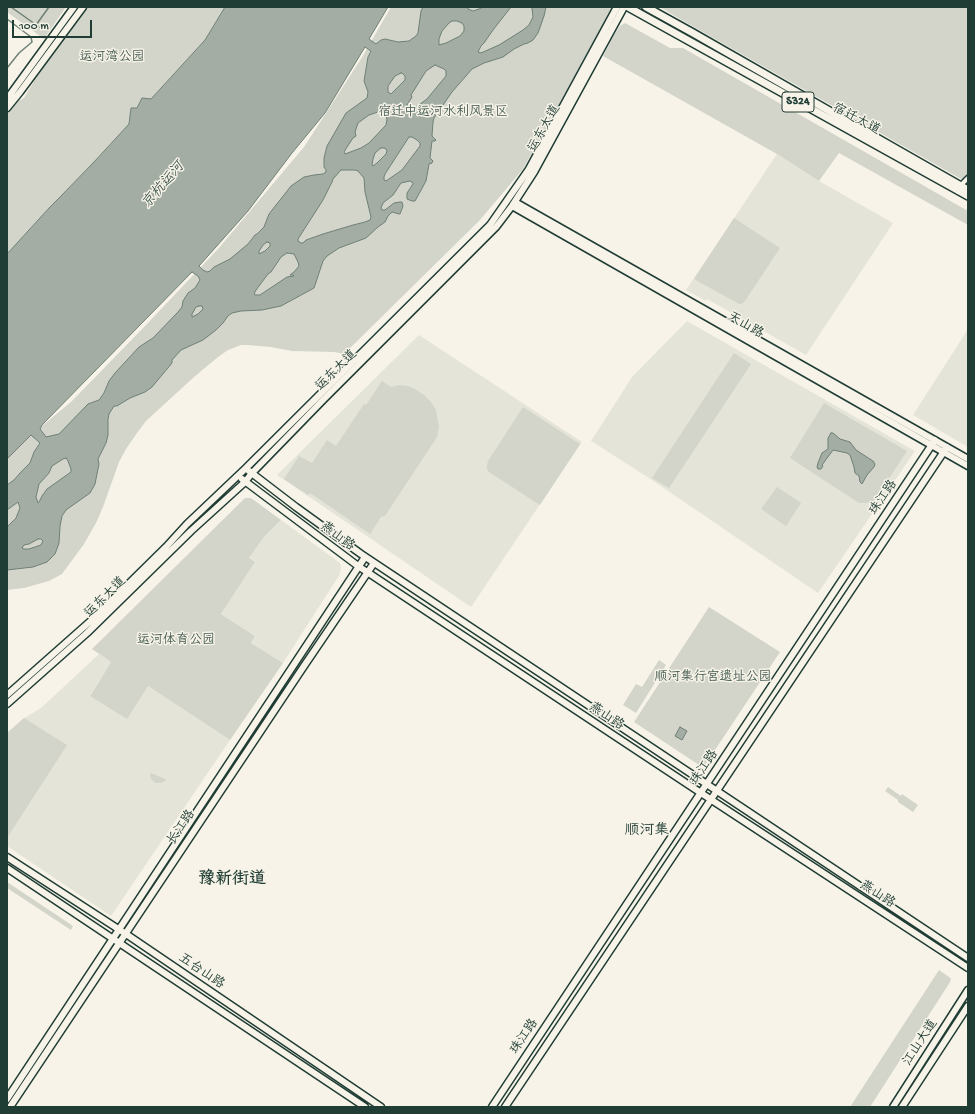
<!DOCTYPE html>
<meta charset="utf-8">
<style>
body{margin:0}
#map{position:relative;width:975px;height:1114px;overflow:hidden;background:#f7f3e8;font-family:"Gochi Hand",sans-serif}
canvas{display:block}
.frame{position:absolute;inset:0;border:8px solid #1f3d34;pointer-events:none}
.scale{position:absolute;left:12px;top:20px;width:80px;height:18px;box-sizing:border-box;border:2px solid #1f3d34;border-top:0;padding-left:5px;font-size:12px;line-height:14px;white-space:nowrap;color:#1f3d34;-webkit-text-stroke:3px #f7f3e8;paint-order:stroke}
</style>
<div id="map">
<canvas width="975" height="1114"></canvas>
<div class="frame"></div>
<div class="scale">100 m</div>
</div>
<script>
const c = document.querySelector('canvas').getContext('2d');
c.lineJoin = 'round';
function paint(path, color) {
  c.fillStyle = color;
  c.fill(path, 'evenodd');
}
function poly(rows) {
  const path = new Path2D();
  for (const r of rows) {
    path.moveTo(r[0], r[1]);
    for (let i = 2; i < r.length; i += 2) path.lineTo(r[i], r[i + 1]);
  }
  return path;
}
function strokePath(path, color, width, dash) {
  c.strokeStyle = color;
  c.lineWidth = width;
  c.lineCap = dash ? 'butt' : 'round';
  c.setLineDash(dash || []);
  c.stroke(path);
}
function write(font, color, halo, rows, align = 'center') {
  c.font = font + ' "Gochi Hand","LXGW WenKai TC",sans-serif';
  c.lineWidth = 3;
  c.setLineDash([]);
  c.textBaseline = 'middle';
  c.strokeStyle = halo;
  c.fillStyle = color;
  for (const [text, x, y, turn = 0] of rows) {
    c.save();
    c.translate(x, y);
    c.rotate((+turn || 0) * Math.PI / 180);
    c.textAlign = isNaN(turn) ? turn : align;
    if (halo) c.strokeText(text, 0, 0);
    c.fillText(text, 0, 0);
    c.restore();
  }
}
const built = poly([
 [777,154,819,181,893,223,806,355,707,299,706,301,686,290],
 [687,321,915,451,818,593,649,478,591,441,632,377],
 [968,329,968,447,913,415],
 [419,335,582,442,471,607,277,475],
 [281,520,340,563,341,567,340,574,283,663,251,643,255,636,221,614,255,562,249,558,264,537],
 [99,654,111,662,90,695,148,686,230,740,111,916,7,846,7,733,24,718,41,708]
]);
const green = poly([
 [7,7,66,7,44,39,7,12],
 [86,7,225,7,205,40,151,99,137,108,131,108,129,124,94,162,60,197,50,207,7,254,7,112,14,103,24,98,33,83,40,70],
 [391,7,608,7,612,9,523,169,480,220,344,354,334,352,292,351,271,347,248,345,241,345,228,350,218,357,194,377,146,421,137,433,126,449,119,462,103,507,96,523,84,544,62,574,49,581,24,588,7,590,7,459,31,435,71,402,146,325,218,249,304,147,361,59],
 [660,7,968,7,968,183,680,19],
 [625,23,670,48,683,48,968,211,968,225,839,153,819,181,777,154,603,56,614,35,620,26],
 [734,218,780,248,745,301,741,304,739,304,694,279],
 [734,353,751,364,669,488,652,478],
 [382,381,391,387,398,385,408,386,415,389,424,395,431,402,436,410,439,427,437,437,385,516,381,517,370,534,310,493,308,495,284,479,299,456,312,463,327,440,336,446,364,404,366,405],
 [824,403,907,451,873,503,859,503,790,458],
 [523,407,580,444,540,505,489,472,487,469,487,465,488,461],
 [777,487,801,503,786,526,761,509],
 [245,498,251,498,281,520,264,537,249,558,255,562,221,614,255,636,251,643,283,663,230,740,148,686,127,719,90,696,111,662,92,649],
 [709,607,780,652,705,765,699,765,634,722],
 [659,660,666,665,636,713,623,705,636,684,642,687],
 [24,718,67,745,7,838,7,733],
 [151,773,163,778,166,780,166,781,160,783,155,783,151,779,150,774],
 [888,787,901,796,902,794,918,805,913,812,898,802,898,800,885,791],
 [7,882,73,926,71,930,7,888],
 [939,970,949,977,951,979,950,982,870,1107,850,1107]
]);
const water = poly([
 [225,7,388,7,369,39,376,44,381,40,385,39,398,42,409,41,416,36,418,33,421,11,423,7,468,7,468,9,473,11,479,9,483,7,511,7,493,30,484,43,481,46,478,52,481,53,499,45,523,30,529,25,533,17,532,8,531,7,546,7,544,16,538,33,533,40,528,43,524,44,514,49,503,57,484,63,472,69,452,92,434,118,433,122,432,136,436,140,435,141,432,141,430,158,433,161,432,163,429,164,426,181,415,201,412,201,407,199,407,193,413,184,413,183,410,181,401,183,393,195,383,203,381,208,382,210,385,210,394,203,400,202,402,202,403,206,400,214,399,214,392,212,388,216,385,222,378,227,366,238,339,248,327,256,323,261,314,288,281,306,262,310,241,311,232,313,228,316,223,323,216,330,203,340,181,350,172,360,172,363,152,387,145,392,130,398,117,406,114,406,109,414,108,419,108,435,106,443,98,459,99,464,95,484,90,493,66,510,62,516,60,526,59,543,55,554,47,562,33,567,7,570,7,527,16,518,20,508,18,502,7,510,7,485,14,480,21,472,30,463,34,452,40,443,31,435,7,459,7,254,50,207,60,197,94,162,129,124,131,108,137,108,142,98,151,99,205,40,225,7],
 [452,21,457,21,462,23,464,26,464,31,460,36,446,43,439,45,439,39,442,31,449,23,452,21],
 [365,47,371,51,368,57,364,81,368,92,367,98,346,113,327,146,324,158,324,167,326,170,326,172,323,174,314,175,304,177,291,186,269,214,264,227,257,234,255,235,248,244,230,259,214,267,210,271,207,272,203,270,199,266,248,211,292,153,325,113,365,47],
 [435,65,444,69,446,71,446,76,427,99,416,107,406,110,407,105,412,97,411,95,426,71,435,65],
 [401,73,402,73,405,76,405,80,391,94,388,92,388,86,395,76,401,73],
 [378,112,383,112,385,113,387,119,386,125,369,143,361,148,345,154,344,152,347,147,353,138,356,136,355,132,358,123,369,115,378,112],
 [409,137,412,137,417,140,420,143,420,146,402,170,386,181,384,180,384,177,385,174,409,137],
 [381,148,384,148,386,149,387,151,386,154,377,163,373,166,372,165,373,159,375,153,381,148],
 [341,170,355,170,358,171,364,178,365,192,371,217,370,220,365,222,353,225,323,234,306,240,303,243,301,243,298,241,298,239,323,200,332,182,333,179,341,170],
 [267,242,270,243,270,246,265,251,259,254,259,251,263,245,267,242],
 [287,253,294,254,298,262,299,266,294,272,290,275,293,275,294,276,287,277,260,295,255,295,254,294,256,290,268,274,271,272,281,257,287,253],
 [192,272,198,276,200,280,195,288,188,293,183,301,182,307,178,312,153,338,139,347,115,373,109,381,104,393,99,400,88,404,59,434,46,437,40,429,42,425,192,272],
 [199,306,202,306,203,309,198,314,192,317,192,314,196,307,199,306],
 [66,458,68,461,71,469,71,472,47,489,42,496,39,502,38,503,36,497,39,484,49,473,52,466,63,459,66,458],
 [38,539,41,539,43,541,41,545,29,549,24,549,22,548,24,545,29,544,38,539],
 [831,433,833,433,840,439,850,442,856,450,873,461,875,464,874,467,867,475,862,484,860,482,859,476,855,473,854,467,850,455,847,453,833,450,822,465,823,466,821,469,818,469,817,467,818,463,822,453,828,449,828,438,831,433],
 [680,727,687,731,682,740,675,736,680,727]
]);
const stream = poly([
 [11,7,42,29],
 [7,19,31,37,32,42,19,53,7,68],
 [36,25,49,7]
]);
const street = poly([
 [960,186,968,178]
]);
const secondary = poly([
 [7,99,74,7],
 [7,108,20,92,83,7],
 [515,202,968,459],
 [512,206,968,466],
 [249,471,296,507,361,554,968,958],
 [242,479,358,566,701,793,968,968],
 [7,695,94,618,166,547,187,524,246,468,490,225,529,169,617,7],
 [7,704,87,633,191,531,245,482,252,473,323,400,496,227,512,206,534,172,624,7],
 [7,857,126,934,381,1107],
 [7,868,365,1107],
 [7,1099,365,557],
 [10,1107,304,666,374,563],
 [492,1107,935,440],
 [505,1107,947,447],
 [893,1107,968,990],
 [902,1107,968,1006]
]);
const primary = poly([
 [628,7,968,196],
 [646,7,693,33,826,109,968,190]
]);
const shields = [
 [798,102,32]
];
const shieldNames = [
 ["S324",798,102]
];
const parkNames = [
 ["运河湾公园",112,58],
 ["宿迁中运河水利风景区",443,113],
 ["运河体育公园",176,641],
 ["顺河集行宫遗址公园",713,678]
];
const streetNames = [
 ["宿迁大道",856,120,28],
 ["运东大道",545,129,-61],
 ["天山路",745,326,30],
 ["运东大道",337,371,-45],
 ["珠江路",884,498,-56],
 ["燕山路",337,537,37],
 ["运东大道",106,598,-45],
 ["燕山路",606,717,34],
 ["珠江路",705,768,-56],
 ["长江路",182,828,-56],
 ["燕山路",877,895,33],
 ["五台山路",201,972,34],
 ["珠江路",525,1037,-56],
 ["江山大道",921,1043,-57]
];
const waterNames = [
 ["京杭运河",164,186,-49]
];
const quarterNames = [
 ["顺河集",647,832]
];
const districtNames = [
 ["豫新街道",232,880]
];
paint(built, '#e5e4d9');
paint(green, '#d3d5ca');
paint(water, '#a4ada3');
strokePath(water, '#6f8077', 1);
strokePath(stream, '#6f8077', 1.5);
strokePath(street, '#1f3d34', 7);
strokePath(secondary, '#1f3d34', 9);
strokePath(primary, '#1f3d34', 10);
strokePath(street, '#f7f3e8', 4);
strokePath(secondary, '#f7f3e8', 6);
strokePath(primary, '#f7f3e8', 7);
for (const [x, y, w] of shields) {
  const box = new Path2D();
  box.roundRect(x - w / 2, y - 10, w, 20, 3);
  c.fillStyle = '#f7f3e8';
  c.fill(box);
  strokePath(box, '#1f3d34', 1);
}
write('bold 12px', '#1f3d34', null, shieldNames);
write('13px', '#435b52', '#f7f3e8', parkNames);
write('13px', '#1f3d34', '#f7f3e8', streetNames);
write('italic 14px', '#405950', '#f7f3e8', waterNames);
write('15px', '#1f3d34', '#f7f3e8', quarterNames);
write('bold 17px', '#1f3d34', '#f7f3e8', districtNames);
</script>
